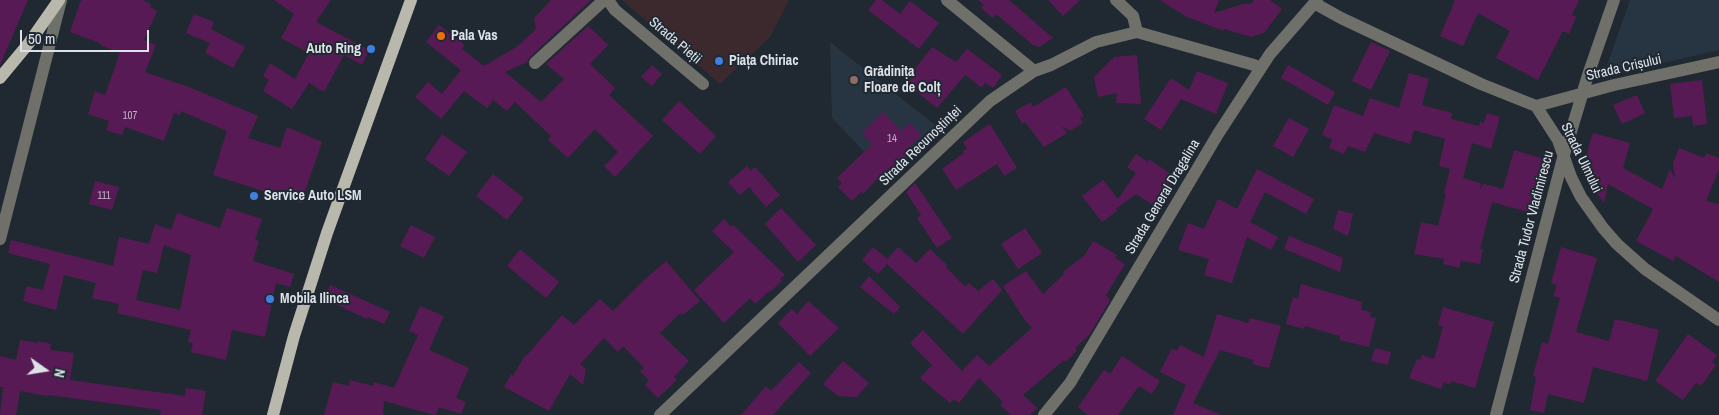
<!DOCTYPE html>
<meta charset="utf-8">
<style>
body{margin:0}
#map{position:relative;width:1719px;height:415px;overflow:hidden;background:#202932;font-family:"Archivo Narrow",sans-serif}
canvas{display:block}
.north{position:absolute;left:20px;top:345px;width:50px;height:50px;-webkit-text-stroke:4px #202932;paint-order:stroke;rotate:103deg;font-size:14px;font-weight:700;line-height:20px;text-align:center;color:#dde2e9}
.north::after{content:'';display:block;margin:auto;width:18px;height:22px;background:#dde2e9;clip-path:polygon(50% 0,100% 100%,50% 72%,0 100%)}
.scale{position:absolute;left:20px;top:30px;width:129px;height:22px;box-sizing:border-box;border:2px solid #dde2e9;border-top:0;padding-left:6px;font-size:15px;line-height:18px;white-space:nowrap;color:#dde2e9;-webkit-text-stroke:4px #202932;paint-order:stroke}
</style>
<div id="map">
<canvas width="1719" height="415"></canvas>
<div class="north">N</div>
<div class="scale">50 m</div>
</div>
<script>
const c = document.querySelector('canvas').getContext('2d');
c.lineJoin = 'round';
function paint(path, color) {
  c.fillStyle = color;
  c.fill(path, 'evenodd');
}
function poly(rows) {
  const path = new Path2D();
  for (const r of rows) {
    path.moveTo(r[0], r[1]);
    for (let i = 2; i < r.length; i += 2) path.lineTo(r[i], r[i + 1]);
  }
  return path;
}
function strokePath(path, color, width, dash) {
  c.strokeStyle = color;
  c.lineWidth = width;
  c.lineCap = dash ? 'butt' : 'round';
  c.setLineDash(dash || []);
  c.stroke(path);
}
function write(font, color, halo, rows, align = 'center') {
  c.font = font + ' "Archivo Narrow",sans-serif';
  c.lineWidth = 4;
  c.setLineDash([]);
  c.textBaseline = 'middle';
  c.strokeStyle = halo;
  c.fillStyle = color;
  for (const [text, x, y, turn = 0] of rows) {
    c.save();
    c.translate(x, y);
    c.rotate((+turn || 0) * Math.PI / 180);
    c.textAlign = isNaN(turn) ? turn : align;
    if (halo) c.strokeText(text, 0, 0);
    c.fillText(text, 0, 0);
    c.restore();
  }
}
const commercial = poly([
 [622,0,789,0,770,37,720,84]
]);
const built = poly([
 [1630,0,1719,0,1719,50,1603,77],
 [830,42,939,128,888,177,832,118]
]);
const building = poly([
 [0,0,28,0,0,65],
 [81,0,142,0,151,4,150,7,157,11,144,40,156,45,145,72,191,88,258,116,248,138,280,148,287,127,322,142,301,203,213,175,227,131,181,111,180,115,174,113,164,141,125,127,122,135,106,130,109,121,88,114,95,91,105,95,120,53,100,45,100,43,70,32],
 [274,0,331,0,316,22,369,50,362,65,344,55,324,92,309,83,292,109,263,91,269,80,263,76,270,63,295,79,309,53,281,38,294,14],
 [551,0,591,0,530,57,527,62,505,72,541,102,564,79,546,64,588,26,598,35,608,45,590,64,615,88,609,95,653,136,615,177,604,166,618,152,595,129,568,158,548,140,551,136,515,102,507,111,493,100,487,108,464,91,441,119,415,97,428,82,442,94,461,70,426,42,439,25,465,45,462,49,484,66,518,46,536,29,534,18],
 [876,0,882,0,900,14,910,1,939,23,919,49,868,10],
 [978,0,1009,0,1053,38,1039,47,1033,45,996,14,993,18,981,8,984,5],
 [1048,0,1080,0,1063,16],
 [1160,0,1219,0,1214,13,1243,4,1251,4,1254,0,1270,0,1282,9,1264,33,1251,37,1224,29,1224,31,1187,17],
 [1453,0,1579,0,1572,15,1576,17,1569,34,1563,31,1538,80,1496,58,1510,31,1478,13,1463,46,1440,36,1455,1],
 [194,14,214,22,211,29,245,47,233,68,205,53,210,43,186,33],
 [1371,42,1390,51,1371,90,1352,81],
 [932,47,956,62,967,49,1002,75,993,88,985,83,982,88,965,75,937,108,907,84,917,71,915,69],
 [1137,55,1141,104,1116,103,1117,93,1098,97,1094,77,1111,60,1113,59,1113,57],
 [652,65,662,74,652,86,641,77],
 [1288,65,1335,92,1328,105,1281,78],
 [1197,71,1228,83,1216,114,1181,99,1161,130,1144,119,1171,78,1189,90],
 [1409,73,1429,79,1422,105,1452,113,1451,119,1479,126,1480,122,1484,123,1487,113,1500,117,1491,149,1472,143,1463,178,1481,183,1480,189,1484,184,1503,189,1514,150,1547,160,1531,213,1492,202,1480,249,1483,249,1480,264,1461,261,1459,268,1443,264,1444,259,1414,254,1421,222,1438,226,1446,194,1444,193,1450,169,1439,166,1445,139,1414,130,1410,144,1374,133,1365,152,1348,146,1344,154,1329,148,1332,139,1322,135,1334,105,1363,116,1370,98,1399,108],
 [1702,80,1707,124,1693,126,1692,116,1674,118,1670,84],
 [1066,87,1084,116,1080,118,1083,123,1070,131,1062,126,1067,133,1044,147,1025,122,1022,124,1015,111,1031,102,1033,107],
 [1637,95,1645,113,1622,124,1613,105],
 [679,101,716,136,700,154,662,120],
 [883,112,901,131,910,123,922,135,906,150,910,154,890,173,887,169,863,194,861,192,852,201,838,187,842,183,837,178,872,144,862,133],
 [1289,118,1309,129,1293,157,1273,146],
 [990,124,1017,168,1004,176,997,164,956,190,942,169,964,153,963,151,967,149,963,142],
 [1593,133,1630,143,1623,168,1662,189,1670,169,1675,179,1673,163,1679,148,1704,158,1706,153,1719,158,1719,169,1706,201,1719,204,1719,282,1676,256,1673,261,1636,241,1653,209,1608,184,1604,203,1581,172],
 [442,134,467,152,449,176,425,159],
 [1136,154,1148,162,1149,159,1172,175,1170,178,1174,181,1163,198,1159,195,1153,205,1136,194,1116,209,1117,211,1102,222,1082,196,1103,180,1118,199,1136,173,1127,167],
 [747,166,751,171,755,167,780,195,766,207,749,187,740,195,728,182],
 [1257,169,1314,199,1306,214,1265,192,1250,222,1278,237,1271,250,1247,237,1232,283,1204,275,1209,259,1178,250,1188,223,1204,229,1218,199,1237,209],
 [493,174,524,198,507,220,476,196],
 [95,181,119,187,112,210,89,204],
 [915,183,952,238,937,248,917,218,921,215,906,192],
 [227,208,262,219,255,240,259,241,253,261,294,274,290,287,276,283,265,337,232,330,226,360,191,352,193,343,188,342,191,330,117,313,119,304,92,298,96,283,64,275,56,310,23,301,27,286,43,290,50,264,8,253,11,240,113,266,119,237,149,244,155,224,171,230,177,213,220,228],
 [164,245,191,255,180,310,136,300,143,270,157,273],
 [781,208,816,245,798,262,765,224],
 [1338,210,1353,214,1348,236,1333,229],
 [724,219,731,227,733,225,785,275,780,279,782,281,770,292,769,291,755,304,750,298,724,323,694,290,734,252,712,231],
 [411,225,435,237,424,258,400,246],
 [1025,228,1042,253,1018,269,1001,244],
 [1289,236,1343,258,1340,272,1284,249],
 [1093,241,1117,255,1115,258,1125,264,1106,295,1110,300,1090,334,1075,348,1077,350,1066,362,1064,360,1023,395,1037,408,1030,415,1011,415,1000,405,1003,402,979,378,959,403,954,399,950,403,920,378,932,365,910,343,923,330,962,371,977,355,989,366,1032,328,1024,319,1003,286,1026,271,1043,294,1064,274,1063,272,1085,255],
 [873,247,887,259,898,247,916,263,930,249,947,265,946,267,965,287,969,283,978,291,993,279,1002,290,963,334,887,264,878,274,862,260],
 [1561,247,1597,258,1576,332,1609,341,1615,319,1659,330,1647,381,1593,367,1584,403,1548,394,1544,413,1530,410,1536,377,1533,376,1542,342,1548,344,1560,298,1553,296,1557,285,1551,283],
 [520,249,559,282,546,298,507,266],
 [666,261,700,301,683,315,680,313,660,333,689,361,674,377,677,380,658,398,645,385,649,381,640,371,644,368,623,346,618,352,604,338,580,364,586,369,583,385,570,374,549,411,504,387,511,374,513,376,525,355,526,356,562,315,574,325,600,299,613,311,645,279],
 [869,276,900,307,894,314,860,287],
 [1301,284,1362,302,1361,310,1371,312,1370,317,1376,318,1369,347,1339,340,1340,336,1305,326,1304,329,1286,324,1293,297,1298,299],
 [330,285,390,312,384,324,368,317,367,319,324,299],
 [808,301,839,328,810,356,778,323,792,309,797,314],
 [420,306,444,316,429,350,469,368,456,398,466,402,461,414,439,407,436,415,434,415,384,401,383,415,324,415,333,382,349,386,350,380,373,386,374,382,394,388,418,335,409,331],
 [1443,307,1494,322,1475,388,1451,381,1450,385,1444,382,1441,389,1409,378,1417,359,1420,360,1422,355,1434,359,1443,327,1438,325],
 [1217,314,1248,323,1250,318,1281,326,1269,368,1252,364,1254,360,1220,350,1193,403,1221,415,1173,415,1186,385,1160,372,1172,348,1177,351,1180,345,1204,357],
 [1688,334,1717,355,1712,362,1716,365,1701,386,1696,383,1683,400,1655,381],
 [20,340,38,343,38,341,51,344,50,350,74,353,70,380,185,396,186,388,206,391,202,415,160,415,161,410,48,395,47,396,20,391,16,415,0,415,3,387,0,387,0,356,16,360],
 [1375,348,1391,352,1388,365,1371,361],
 [1122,356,1160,381,1152,394,1139,386,1118,415,1088,415,1078,407,1104,370,1110,374],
 [843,361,869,383,857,397,838,396,823,384],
 [799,362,811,373,773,415,741,415,766,386,771,391]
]);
const minor = poly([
 [608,0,615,10,703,84],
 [947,0,1034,71],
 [1116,0,1133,16,1137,32],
 [1314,3,1341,18,1481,84,1536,106,1558,140,1571,177,1581,197,1603,228,1617,244,1645,269,1719,320],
 [535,63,604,0],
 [1536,106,1614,85,1719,62],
 [0,239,61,0],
 [660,415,990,101,1034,71,1051,65,1096,42,1137,32,1254,65,1261,68],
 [1044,415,1070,383,1218,134,1270,54,1317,0],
 [1496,415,1563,158,1588,75,1614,0]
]);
const major = poly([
 [0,78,29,43,59,0],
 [273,415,294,336,327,233,411,0]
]);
const markers = [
 [441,36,5,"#e8710a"],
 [371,49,5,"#3f7fe0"],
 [719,61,5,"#3f7fe0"],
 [854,80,5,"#8d6e63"],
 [254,196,5,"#3f7fe0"],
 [270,299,5,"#3f7fe0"]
];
const numberNames = [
 ["107",130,116],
 ["14",892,139],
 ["111",104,196]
];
const poiNames = [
 ["Pala Vas",451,36],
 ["Auto Ring",361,49,"right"],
 ["Piața Chiriac",729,61],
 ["Grădinița",864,72],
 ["Floare de Colț",864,88],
 ["Service Auto LSM",264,196],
 ["Mobila Ilinca",280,299]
];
const streetNames = [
 ["Strada Pieții",675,41,40],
 ["Strada Crișului",1624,68,-13],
 ["Strada Recunoștinței",921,146,-44],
 ["Strada Ulmului",1581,158,64],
 ["Strada General Dragalina",1163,197,-59],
 ["Strada Tudor Vladimirescu",1532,217,-75]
];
paint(commercial, '#3c292e');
paint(built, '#273441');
paint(building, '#581a55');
strokePath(minor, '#70706a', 12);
strokePath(major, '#b9b8ac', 12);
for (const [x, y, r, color] of markers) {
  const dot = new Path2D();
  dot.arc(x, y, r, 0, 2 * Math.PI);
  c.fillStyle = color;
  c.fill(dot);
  strokePath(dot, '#202932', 2);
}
write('11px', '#bcb0c4', null, numberNames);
write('bold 14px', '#dde2e9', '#202932', poiNames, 'left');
write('14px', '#dde2e9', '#202932', streetNames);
</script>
